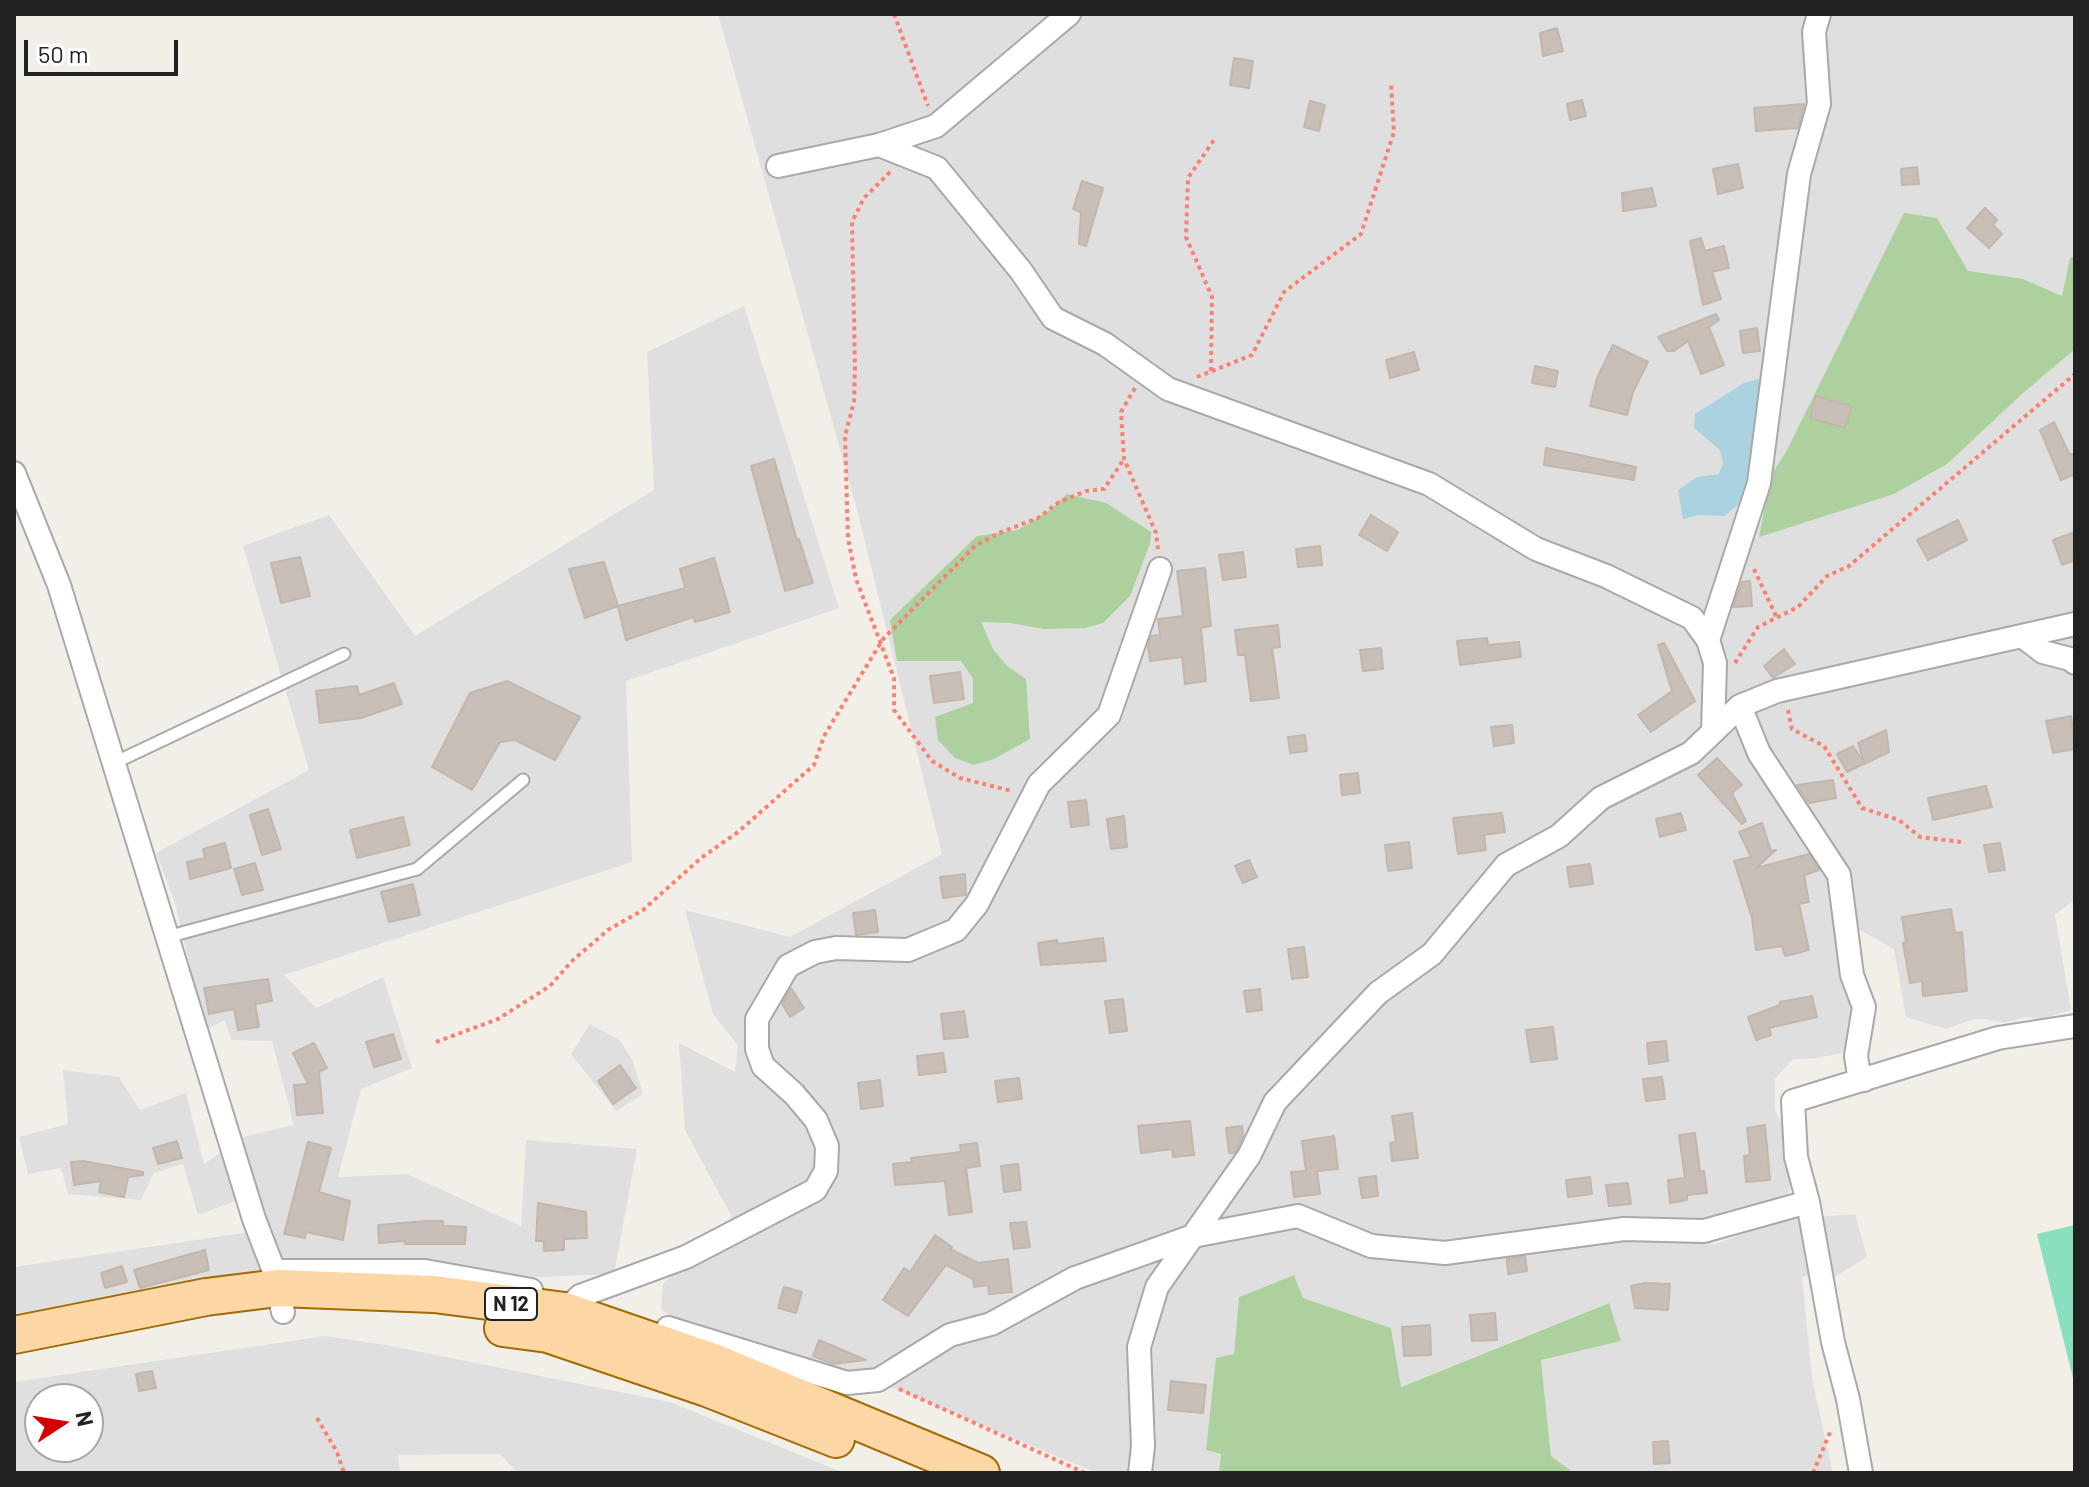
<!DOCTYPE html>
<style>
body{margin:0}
#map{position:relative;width:2089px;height:1487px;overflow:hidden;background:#f2efe9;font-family:Barlow,sans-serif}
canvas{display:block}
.frame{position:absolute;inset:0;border:16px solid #222;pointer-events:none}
.north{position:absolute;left:24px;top:1383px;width:80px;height:80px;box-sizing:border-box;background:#fff;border:2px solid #a7a7a7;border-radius:50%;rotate:78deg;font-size:22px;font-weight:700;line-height:32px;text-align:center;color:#222}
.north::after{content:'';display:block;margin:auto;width:28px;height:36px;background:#d40000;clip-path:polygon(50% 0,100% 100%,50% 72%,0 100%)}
.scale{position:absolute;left:24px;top:40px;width:154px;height:36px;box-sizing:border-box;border:4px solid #222;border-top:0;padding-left:10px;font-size:24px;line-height:28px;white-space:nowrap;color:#222;-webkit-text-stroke:6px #fff;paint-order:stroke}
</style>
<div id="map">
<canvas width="2089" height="1487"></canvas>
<div class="frame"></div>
<div class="north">N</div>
<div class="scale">50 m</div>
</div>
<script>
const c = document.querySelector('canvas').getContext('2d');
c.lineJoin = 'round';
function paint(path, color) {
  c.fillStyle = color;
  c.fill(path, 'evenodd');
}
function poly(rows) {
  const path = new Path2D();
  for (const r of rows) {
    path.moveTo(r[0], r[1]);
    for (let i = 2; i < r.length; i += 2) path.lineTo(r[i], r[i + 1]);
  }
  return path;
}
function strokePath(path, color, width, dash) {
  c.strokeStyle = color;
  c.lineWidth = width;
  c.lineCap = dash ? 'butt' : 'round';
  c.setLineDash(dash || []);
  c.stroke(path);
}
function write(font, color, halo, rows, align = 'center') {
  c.font = font + ' Barlow,sans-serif';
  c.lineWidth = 6;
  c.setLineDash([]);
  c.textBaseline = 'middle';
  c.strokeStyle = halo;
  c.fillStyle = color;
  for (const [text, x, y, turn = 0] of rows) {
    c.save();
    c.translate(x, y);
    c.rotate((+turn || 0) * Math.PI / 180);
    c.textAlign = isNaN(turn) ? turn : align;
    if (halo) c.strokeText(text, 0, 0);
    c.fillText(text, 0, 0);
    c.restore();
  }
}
const residential = poly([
 [718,14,2075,14,2075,899,2055,915,2071,1010,2041,1019,2026,1017,2004,1023,1985,1019,1971,1020,1946,1029,1906,1017,1894,949,1851,925,1864,1042,1842,1053,1817,1058,1792,1060,1775,1079,1775,1110,1796,1157,1788,1196,1697,1223,1713,1245,1780,1220,1855,1214,1867,1257,1833,1278,1802,1276,1812,1378,1833,1473,1574,1473,1551,1456,1541,1360,1621,1341,1608,1303,1400,1387,1391,1328,1303,1298,1294,1275,1239,1297,1234,1355,1206,1450,1221,1454,1219,1471,1222,1473,1097,1473,873,1380,692,1333,661,1309,663,1284,733,1219,685,1130,679,1043,735,1072,738,1045,713,1014,685,910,790,937,942,854,856,506],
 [744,306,839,608,626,681,632,862,284,975,316,1008,383,977,412,1068,361,1089,338,1177,407,1174,521,1226,526,1140,637,1149,614,1274,474,1280,14,1327,14,1267,250,1232,243,1198,198,1215,183,1164,154,1173,141,1200,68,1194,61,1168,28,1174,19,1137,68,1124,63,1070,119,1077,140,1110,186,1093,204,1164,243,1137,294,1125,272,1041,231,1040,225,1020,205,1030,175,903,156,853,309,770,243,546,329,515,415,636,654,490,647,352],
 [590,1024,620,1040,632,1059,643,1094,616,1111,571,1054],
 [325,1336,386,1345,670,1402,844,1473,518,1473,500,1454,398,1455,400,1473,14,1473,14,1382],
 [40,1399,88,1399,88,1447,40,1447]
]);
const forest = poly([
 [1904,213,1937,218,1968,271,2023,279,2062,296,2070,258,2075,256,2075,349,2023,393,1947,464,1894,494,1759,537,1771,475,1786,452],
 [1067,494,1106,503,1151,532,1150,544,1130,596,1103,623,1085,628,1044,629,1010,623,981,622,993,649,1007,666,1026,679,1030,739,994,759,974,765,955,758,938,740,935,717,973,703,973,678,961,661,897,661,890,620,977,536,1018,530,1050,510],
 [1294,1275,1303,1298,1391,1328,1401,1387,1609,1303,1621,1341,1541,1360,1551,1456,1574,1473,1219,1472,1221,1454,1206,1450,1216,1358,1234,1354,1239,1297]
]);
const pitch = poly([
 [2075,1225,2075,1386,2037,1234]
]);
const water = poly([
 [1758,379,1765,385,1765,416,1744,500,1724,516,1698,515,1683,519,1678,490,1697,477,1719,474,1723,463,1720,450,1694,428,1695,414,1744,383]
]);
const building = poly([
 [1557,28,1563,51,1543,56,1540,33,1557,28],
 [1234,58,1253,61,1249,88,1230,85,1234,58],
 [1582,100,1586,116,1570,120,1567,104,1582,100],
 [1310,101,1325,105,1319,131,1304,127,1310,101],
 [1804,104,1798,128,1756,131,1754,108,1804,104],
 [1738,164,1743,188,1718,194,1713,169,1738,164],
 [1917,167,1919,184,1902,185,1901,169,1917,167],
 [1082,181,1103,188,1086,246,1079,244,1081,212,1073,209,1082,181],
 [1652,188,1656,206,1623,211,1622,193,1652,188],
 [1985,208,1997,220,1993,225,2002,234,1989,248,1967,228,1985,208],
 [1701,238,1705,251,1724,246,1729,268,1712,272,1721,299,1703,305,1690,241,1701,238],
 [1716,314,1719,320,1709,327,1724,365,1701,374,1688,341,1674,351,1667,351,1658,337,1716,314],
 [1757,328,1760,351,1743,353,1740,331,1757,328],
 [1613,345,1648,362,1633,392,1627,415,1590,406,1597,378,1613,345],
 [1414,352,1419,370,1390,378,1386,360,1414,352],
 [1535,366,1558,371,1555,387,1532,383,1535,366],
 [1816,396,1852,406,1845,428,1810,418,1816,396],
 [2054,422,2070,455,2075,453,2075,474,2061,480,2040,430,2054,422],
 [1546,448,1636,467,1634,480,1544,465,1546,448],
 [774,459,797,540,799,539,813,583,785,591,751,466,774,459],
 [1371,515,1398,532,1387,551,1359,535,1371,515],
 [1958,520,1967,540,1928,560,1917,540,1958,520],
 [2072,533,2075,541,2075,560,2062,565,2053,540,2072,533],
 [1320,546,1322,565,1298,567,1296,549,1320,546],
 [1243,552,1246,577,1223,580,1219,555,1243,552],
 [300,557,310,596,281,603,271,563,300,557],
 [714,558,730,612,695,622,693,617,626,640,618,606,685,588,680,569,714,558],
 [604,562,618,606,585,618,569,569,604,562],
 [1205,568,1211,626,1201,628,1206,681,1185,684,1182,657,1150,661,1148,646,1151,636,1160,635,1158,619,1183,616,1177,571,1205,568],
 [1750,581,1752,606,1733,607,1742,582,1750,581],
 [1278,625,1280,647,1272,648,1279,698,1251,701,1245,655,1238,655,1235,630,1278,625],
 [1487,638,1488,645,1519,642,1521,657,1460,665,1457,641,1487,638],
 [1664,643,1695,701,1651,732,1638,715,1672,691,1658,645,1664,643],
 [1381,648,1383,669,1363,671,1360,650,1381,648],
 [1784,649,1795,664,1773,678,1764,666,1784,649],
 [960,672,964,699,934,703,930,676,960,672],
 [507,681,580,717,555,760,515,740,500,742,472,790,432,767,470,693,507,681],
 [394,683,402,704,361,718,320,723,316,691,357,686,359,695,394,683],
 [2071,716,2075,749,2053,753,2046,721,2071,716],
 [1512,725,1514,743,1494,746,1491,727,1512,725],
 [1886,730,1889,752,1847,772,1837,754,1853,746,1864,762,1858,743,1886,730],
 [1305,735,1307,751,1290,753,1288,737,1305,735],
 [1717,758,1742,785,1732,793,1746,821,1742,824,1698,775,1717,758],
 [1358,773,1360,793,1342,795,1340,775,1358,773],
 [1833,780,1836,798,1809,803,1797,785,1833,780],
 [1986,786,1992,807,1933,820,1928,798,1986,786],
 [1086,800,1089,825,1071,827,1068,802,1086,800],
 [268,809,281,849,262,855,250,815,268,809],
 [1502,813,1505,832,1484,835,1486,850,1458,854,1453,818,1502,813],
 [1681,813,1686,830,1660,837,1656,819,1681,813],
 [1124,816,1127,847,1111,849,1107,819,1124,816],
 [403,817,410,845,357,858,350,830,403,817],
 [1762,823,1771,851,1776,850,1756,868,1809,854,1819,870,1804,875,1809,902,1799,904,1809,950,1785,956,1782,946,1756,950,1752,918,1734,861,1751,857,1739,832,1762,823],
 [1409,842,1412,868,1388,871,1385,845,1409,842],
 [225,843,231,868,190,879,187,862,205,858,203,849,225,843],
 [2000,843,2005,870,1989,872,1984,845,2000,843],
 [1249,860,1257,877,1243,883,1235,866,1249,860],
 [255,863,263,890,242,895,234,869,255,863],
 [1590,864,1593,884,1570,887,1567,867,1590,864],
 [965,874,966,895,943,898,940,877,965,874],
 [413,884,420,915,389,922,381,892,413,884],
 [1951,909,1955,933,1962,932,1967,991,1923,996,1922,981,1910,983,1903,943,1906,942,1902,917,1951,909],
 [875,910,878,932,856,935,853,913,875,910],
 [1103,938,1106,961,1041,965,1038,943,1057,940,1058,944,1103,938],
 [1304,947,1308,977,1292,979,1288,949,1304,947],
 [268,979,272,1001,255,1004,259,1027,238,1030,234,1009,209,1014,204,988,268,979],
 [791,988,804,1008,790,1017,782,1004,791,988],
 [1260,989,1262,1010,1247,1012,1244,991,1260,989],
 [1812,996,1817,1017,1769,1028,1771,1035,1756,1040,1748,1017,1780,1005,1780,1002,1812,996],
 [1123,999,1127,1031,1110,1033,1105,1001,1123,999],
 [964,1011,968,1037,944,1039,941,1014,964,1011],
 [1553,1027,1557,1059,1531,1062,1526,1030,1553,1027],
 [393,1034,401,1059,374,1067,366,1042,393,1034],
 [1666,1041,1668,1061,1649,1064,1647,1043,1666,1041],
 [314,1043,327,1068,319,1072,323,1113,297,1115,294,1085,308,1084,293,1053,314,1043],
 [943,1053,946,1072,919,1075,917,1056,943,1053],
 [620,1065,636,1088,613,1104,598,1081,620,1065],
 [1662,1077,1665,1099,1646,1101,1643,1079,1662,1077],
 [1019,1078,1022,1099,998,1102,995,1081,1019,1078],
 [880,1080,883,1106,861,1109,858,1083,880,1080],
 [1412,1113,1418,1158,1392,1161,1390,1143,1396,1142,1392,1116,1412,1113],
 [1190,1121,1194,1155,1173,1157,1172,1149,1141,1153,1138,1126,1190,1121],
 [1765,1125,1770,1180,1746,1182,1744,1156,1750,1155,1747,1128,1765,1125],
 [1242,1126,1243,1136,1237,1149,1234,1153,1229,1153,1226,1128,1242,1126],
 [1695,1133,1700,1171,1704,1171,1707,1193,1687,1195,1687,1200,1670,1203,1668,1180,1685,1178,1679,1135,1695,1133],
 [1334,1136,1338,1169,1317,1171,1320,1194,1294,1197,1291,1172,1306,1171,1302,1141,1334,1136],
 [177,1141,182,1158,158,1164,153,1148,177,1141],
 [308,1142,331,1148,319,1192,350,1201,343,1240,306,1232,305,1238,284,1234,308,1142],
 [977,1143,980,1166,966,1168,972,1212,949,1215,945,1181,895,1185,893,1164,912,1162,911,1158,961,1152,960,1145,977,1143],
 [83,1161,143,1172,143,1175,128,1177,124,1197,99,1192,101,1181,74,1185,71,1162,83,1161],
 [1018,1164,1021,1190,1004,1192,1001,1166,1018,1164],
 [1376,1176,1378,1196,1362,1198,1359,1178,1376,1176],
 [1590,1177,1592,1194,1568,1197,1566,1180,1590,1177],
 [1628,1183,1631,1204,1609,1206,1606,1185,1628,1183],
 [538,1203,586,1212,587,1238,564,1239,564,1250,544,1251,544,1241,536,1241,538,1203],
 [427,1221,443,1221,443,1226,466,1227,465,1244,405,1244,405,1241,379,1243,378,1225,427,1221],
 [1026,1222,1030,1247,1014,1249,1010,1223,1026,1222],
 [935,1235,952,1247,950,1249,978,1263,1008,1259,1012,1292,989,1294,988,1285,974,1287,973,1279,946,1265,908,1316,883,1300,904,1268,910,1272,935,1235],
 [205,1250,209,1270,140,1288,134,1270,205,1250],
 [1525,1256,1527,1271,1508,1274,1507,1259,1525,1256],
 [122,1266,127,1282,105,1288,101,1273,122,1266],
 [1645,1283,1670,1284,1668,1310,1635,1308,1631,1286,1645,1283],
 [784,1287,802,1292,796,1313,778,1308,784,1287],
 [1495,1313,1497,1340,1472,1341,1470,1315,1495,1313],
 [1430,1325,1431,1355,1404,1356,1402,1327,1430,1325],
 [819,1340,866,1360,833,1364,813,1356,819,1340],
 [152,1371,156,1388,139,1391,136,1374,152,1371],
 [1171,1381,1206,1385,1203,1413,1168,1410,1171,1381],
 [1668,1441,1670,1463,1654,1464,1653,1442,1668,1441]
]);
const path = poly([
 [894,14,928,106],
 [890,172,864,198,852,222,855,367,854,402,845,436,848,538,856,579,894,678,894,710,932,761,960,778,1012,791],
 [1211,371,1212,297,1186,237,1188,178,1216,137],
 [1197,377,1252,355,1284,292,1361,234,1394,132,1391,84],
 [1135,388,1121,412,1124,459,1156,533,1158,549],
 [1754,569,1777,618],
 [1735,663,1758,627,1798,607,1827,576,1849,566,2075,374],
 [1788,710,1792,729,1824,746,1862,808,1899,820,1920,837,1961,842],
 [436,1042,498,1019,550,986,572,961,608,930,643,910,701,858,738,832,814,765,824,736,883,639,975,546,999,533,1038,518,1059,502,1086,491,1104,489,1124,459],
 [899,1389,1085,1473],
 [317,1418,337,1452,344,1473],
 [1813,1473,1831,1430]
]);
const lane = poly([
 [114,763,344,654],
 [167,937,417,869,523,780]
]);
const street = poly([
 [879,145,936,126,1069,14],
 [778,166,879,145,937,168,1021,271,1053,318,1105,344,1168,389,1429,484,1536,549,1606,576,1692,618,1708,640,1715,663,1713,732],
 [14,473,59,585,254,1219,274,1271,283,1312],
 [2022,636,2043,652,2070,659,2075,663],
 [1708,640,1759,483,1799,174,1819,104,1814,32,1819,14],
 [1740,706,1759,753,1839,875,1852,975,1864,1007,1856,1056,1858,1069,1864,1080],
 [1808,1202,1833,1342,1848,1399,1861,1473],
 [274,1271,425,1271,531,1290],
 [565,1311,580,1296,686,1257,815,1190,826,1171,827,1146,816,1120,794,1094,763,1066,757,1049,757,1019,788,966,815,952,836,948,908,950,956,930,977,904,1039,784,1109,715,1160,569],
 [668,1328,847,1383,878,1380,950,1335,991,1324,1075,1278,1193,1236,1298,1216,1371,1246,1445,1253,1624,1229,1704,1231,1808,1202,1796,1157,1793,1101,1998,1038,2075,1026],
 [1140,1473,1143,1446,1139,1347,1157,1287,1249,1156,1275,1102,1378,993,1432,954,1506,865,1559,836,1601,798,1691,753,1740,706,1777,691,2075,624]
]);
const primary = poly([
 [503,1328,548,1334,707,1388,836,1439],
 [14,1335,206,1297,278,1288,434,1294,565,1311,716,1363,981,1473]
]);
const shields = [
 [511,1304,52]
];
const shieldNames = [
 ["N 12",511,1304]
];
paint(residential, '#e0dfdf');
paint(forest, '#add19e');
paint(pitch, '#88e0be');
paint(water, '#aad3df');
paint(building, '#c7bfb8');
strokePath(building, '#c4b6ab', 2);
strokePath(lane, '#a9a9a9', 15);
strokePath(street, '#a9a9a9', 26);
strokePath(primary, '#a06b00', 40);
strokePath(path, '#fa8072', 4, [4, 4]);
strokePath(lane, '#fff', 11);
strokePath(street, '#fff', 22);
strokePath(primary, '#fcd6a4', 36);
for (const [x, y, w] of shields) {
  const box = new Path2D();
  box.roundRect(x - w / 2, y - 16, w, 32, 6);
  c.fillStyle = '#fff';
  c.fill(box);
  strokePath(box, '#222', 2);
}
write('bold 20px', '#222', null, shieldNames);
</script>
